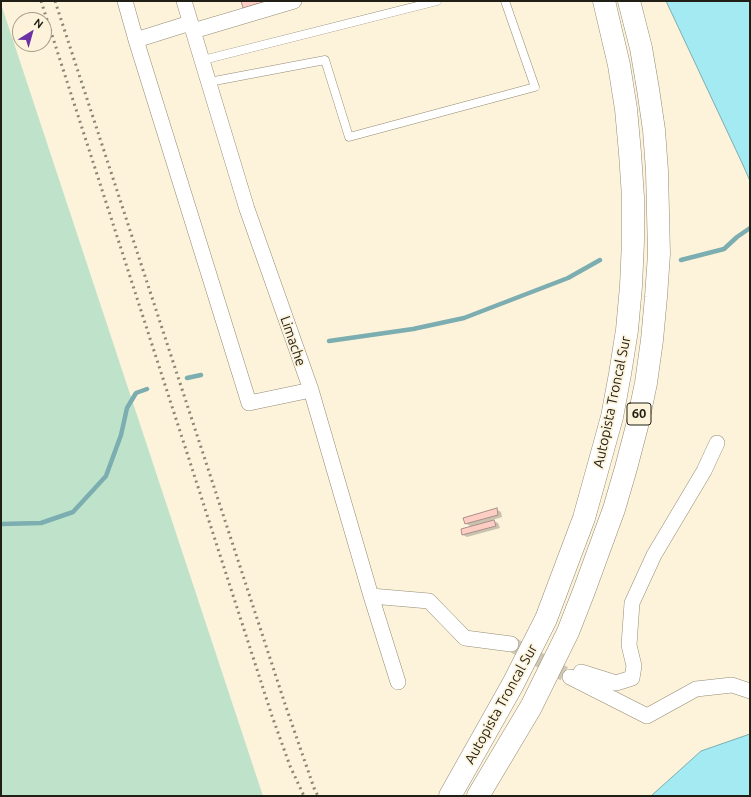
<!DOCTYPE html>
<style>
body{margin:0}
#map{position:relative;width:751px;height:797px;overflow:hidden;background:#fcf3da;font-family:Ubuntu,sans-serif}
canvas{display:block}
.frame{position:absolute;inset:0;border:2px solid #211e15;pointer-events:none}
.north{position:absolute;left:12px;top:12px;width:40px;height:40px;box-sizing:border-box;background:#fcf3da;border:1px solid #a49e8b;border-radius:50%;rotate:37deg;font-size:11px;font-weight:700;line-height:16px;text-align:center;color:#211e15}
.north::after{content:'';display:block;margin:auto;width:14px;height:18px;background:#6d31a6;clip-path:polygon(50% 0,100% 100%,50% 72%,0 100%)}
</style>
<div id="map">
<canvas width="751" height="797"></canvas>
<div class="frame"></div>
<div class="north">N</div>
</div>
<script>
const c = document.querySelector('canvas').getContext('2d');
c.lineJoin = 'round';
function paint(path, color) {
  c.fillStyle = color;
  c.fill(path, 'evenodd');
}
function poly(rows) {
  const path = new Path2D();
  for (const r of rows) {
    path.moveTo(r[0], r[1]);
    for (let i = 2; i < r.length; i += 2) path.lineTo(r[i], r[i + 1]);
  }
  return path;
}
function strokePath(path, color, width, dash) {
  c.strokeStyle = color;
  c.lineWidth = width;
  c.lineCap = dash ? 'butt' : 'round';
  c.setLineDash(dash || []);
  c.stroke(path);
}
function write(font, color, halo, rows, align = 'center') {
  c.font = font + ' Ubuntu,sans-serif';
  c.lineWidth = 3.5;
  c.setLineDash([]);
  c.textBaseline = 'middle';
  c.strokeStyle = halo;
  c.fillStyle = color;
  for (const [text, x, y, turn = 0] of rows) {
    c.save();
    c.translate(x, y);
    c.rotate((+turn || 0) * Math.PI / 180);
    c.textAlign = isNaN(turn) ? turn : align;
    if (halo) c.strokeText(text, 0, 0);
    c.fillText(text, 0, 0);
    c.restore();
  }
}
const green = poly([
 [1,4,263,796,1,796]
]);
const water = poly([
 [666,1,750,1,750,181,743,165,666,1],
 [750,734,750,796,651,796,701,751,750,734]
]);
const shadow = poly([
 [242,1,305,1,258,16,244,8],
 [496,509,501,512,502,517,492,520,498,523,500,528,467,537,463,535,472,527,465,523]
]);
const stream = poly([
 [681,260,724,249,737,237,750,228],
 [329,341,413,329,464,318,568,278,600,260],
 [187,378,201,375],
 [1,524,41,523,73,512,106,476,121,435,127,408,136,393,147,389]
]);
const building = poly([
 [241,1,267,1,243,8,241,1],
 [497,508,498,515,465,524,463,518,497,508],
 [494,520,496,526,462,535,461,529,494,520]
]);
const minorTunnel = poly([
 [511,644,570,677]
]);
const service = poly([
 [203,60,437,1],
 [209,82,325,60,349,137,535,87,505,1]
]);
const minor = poly([
 [125,1,136,40,249,403,311,390],
 [184,1,247,209,311,390,371,596,398,682],
 [193,31,294,1],
 [136,40,190,23],
 [371,596,429,601,465,638,511,644],
 [570,677,647,716,696,689,732,685,750,691],
 [577,680,581,672,616,683,632,678,634,666,629,645,632,603,654,555,704,471,717,443]
]);
const motorway = poly([
 [450,796,513,684,546,619,584,518,612,417,620,374,627,330,631,286,633,241,633,197,630,153,626,109,619,65,604,1],
 [478,796,531,707,568,632,584,591,614,509,626,468,637,426,646,383,652,340,656,297,659,254,657,171,654,130,648,89,641,48,629,1]
]);
const rail = poly([
 [41,1,272,716,290,766,304,796],
 [55,1,285,704,314,788,318,796]
]);
const shields = [
 [639,414,24]
];
const shieldNames = [
 ["60",639,414]
];
const streetNames = [
 ["Limache",293,341,71],
 ["Autopista Troncal Sur",612,402,-78],
 ["Autopista Troncal Sur",501,704,-61]
];
paint(green, '#bee3ca');
paint(water, '#a3eaf2');
strokePath(water, '#7cadb0', 1);
paint(shadow, '#0003');
strokePath(stream, '#7cadb0', 4.5);
paint(building, '#fecdc3');
strokePath(building, '#aa8f8a', 1);
strokePath(minorTunnel, '#d0c8b3', 15, [15, 8]);
strokePath(service, '#948b75', 9);
strokePath(minor, '#948b75', 16);
strokePath(motorway, '#948b75', 23);
strokePath(service, '#fff', 8);
strokePath(minor, '#fff', 15);
strokePath(motorway, '#fff', 22);
strokePath(rail, '#8b8575', 3, [2, 4]);
for (const [x, y, w] of shields) {
  const box = new Path2D();
  box.roundRect(x - w / 2, y - 11, w, 22, 3);
  c.fillStyle = '#fcf3da';
  c.fill(box);
  strokePath(box, '#211e15', 1);
}
write('bold 13px', '#211e15', null, shieldNames);
write('14px', '#211e15', '#fcf3da', streetNames);
</script>
